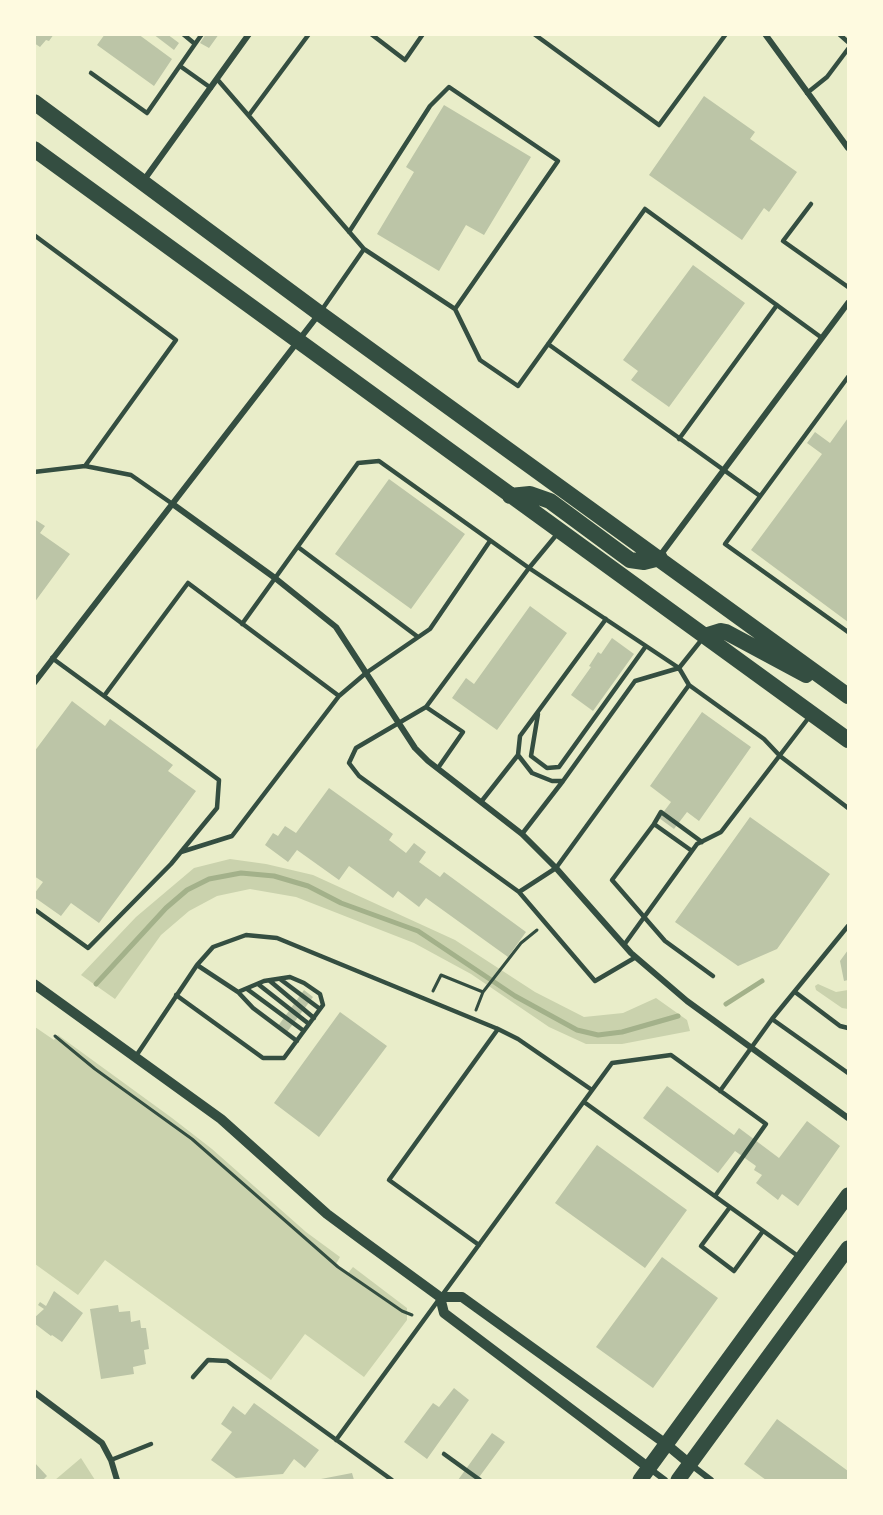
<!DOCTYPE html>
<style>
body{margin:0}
#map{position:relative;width:883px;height:1515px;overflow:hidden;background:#e9edc9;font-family:"Asap Condensed",sans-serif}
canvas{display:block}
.frame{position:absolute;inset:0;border:36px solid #fefae0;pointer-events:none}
</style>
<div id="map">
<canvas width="883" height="1515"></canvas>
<div class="frame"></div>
</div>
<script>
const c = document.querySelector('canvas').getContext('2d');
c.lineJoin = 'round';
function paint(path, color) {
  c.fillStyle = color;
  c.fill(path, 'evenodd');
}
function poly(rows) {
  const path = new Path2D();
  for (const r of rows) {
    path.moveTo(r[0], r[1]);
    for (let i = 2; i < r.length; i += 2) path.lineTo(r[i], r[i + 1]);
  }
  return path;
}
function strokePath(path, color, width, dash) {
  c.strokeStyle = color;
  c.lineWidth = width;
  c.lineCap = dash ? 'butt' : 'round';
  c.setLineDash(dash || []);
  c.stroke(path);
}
const green = poly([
 [230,859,266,864,313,875,455,940,535,992,584,1017,623,1013,656,998,687,1020,690,1031,622,1044,586,1044,549,1027,471,974,414,943,296,897,250,889,217,896,189,911,161,935,115,999,81,975,136,917,194,868],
 [818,984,836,992,848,990,848,1009,842,1008,816,990,815,986],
 [35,1027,54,1040,58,1035,172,1118,212,1149,306,1232,340,1257,336,1264,348,1273,353,1267,407,1308,407,1320,364,1377,305,1334,271,1380,105,1260,78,1295,35,1264],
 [81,1458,95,1480,55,1480]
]);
const stream = poly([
 [96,984,166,908,187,890,209,879,241,873,274,876,308,886,341,903,418,931,515,996,577,1030,598,1035,622,1032,678,1016],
 [726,1004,762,981]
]);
const building = poly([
 [34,34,54,34,49,41,46,40,40,47,34,43],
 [105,34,138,34,172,59,154,86,97,45],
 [153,34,167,34,179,43,174,50],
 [206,34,219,34,209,48,200,43],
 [704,96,755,132,750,139,797,172,769,212,764,208,742,240,649,175],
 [444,105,531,157,484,235,466,225,439,271,377,234,414,172,406,167],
 [693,265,745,303,669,407,631,380,638,371,623,360],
 [848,418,848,622,751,550,822,454,807,443,815,432,830,443],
 [389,479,465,534,411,609,335,554],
 [34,519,45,526,40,533,70,554,34,603],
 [530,606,567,633,497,730,452,698,466,678,474,684],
 [612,638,634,654,593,711,571,695,591,667,589,666,598,652,601,654],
 [72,701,105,726,110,719,173,765,168,771,196,791,99,923,71,903,61,916,34,897,34,894,43,882,34,876,34,752],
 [702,712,751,747,699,821,687,812,674,829,659,818,671,802,650,786],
 [329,788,393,834,389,840,406,853,414,843,426,852,419,862,440,877,444,872,526,932,508,957,426,898,419,907,398,891,393,898,349,866,339,880,297,850,288,862,265,845,273,833,278,836,285,826,296,833],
 [750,817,830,874,777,949,738,966,675,922],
 [848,950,848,980,844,981,840,961],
 [304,990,313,997,287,1032,278,1026],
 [340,1012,387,1046,319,1137,274,1103],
 [667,1086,734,1135,739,1128,779,1158,807,1121,840,1146,798,1206,782,1194,778,1200,756,1183,762,1175,754,1170,756,1166,735,1151,718,1173,643,1118],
 [597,1145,687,1210,645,1268,555,1203],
 [662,1257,718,1298,653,1388,596,1347],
 [54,1291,83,1313,62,1342,52,1335,51,1336,34,1323,34,1318,44,1309,38,1305,40,1302,46,1306],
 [118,1305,119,1312,130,1311,131,1322,140,1320,141,1328,146,1328,149,1349,144,1350,146,1364,133,1367,134,1374,101,1379,90,1309],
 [454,1388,469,1400,427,1459,404,1442,433,1403,439,1407],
 [254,1403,319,1450,305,1468,294,1459,283,1474,236,1478,211,1460,232,1432,221,1424,233,1406,245,1415],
 [777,1419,848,1471,848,1480,766,1480,744,1464],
 [492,1433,505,1442,477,1480,458,1480],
 [34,1462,47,1476,43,1480,34,1480],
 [352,1473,354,1480,322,1480,321,1479]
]);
const path = poly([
 [433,991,441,975,483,992,521,943,537,930],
 [476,1010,483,992],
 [55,1036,95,1069,192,1139,338,1267,402,1311,412,1315]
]);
const service = poly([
 [183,34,195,44],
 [371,34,405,60,423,34],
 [534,34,659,125,726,34],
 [839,34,848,42],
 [180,66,211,88],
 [91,73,147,113,202,34],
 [217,79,364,249,455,309,480,360,518,386,645,209,822,338],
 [807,93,827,77,848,49],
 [249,115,309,34],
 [811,204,783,241,848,287],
 [349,232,430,106,449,87,558,161,455,309],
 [34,235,176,340,85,466],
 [321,311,364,249],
 [548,344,760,496],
 [848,377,725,544,848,632],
 [679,439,777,305],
 [34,472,85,466,131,475,174,505],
 [558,533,529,568,679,668,703,638],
 [298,547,418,637],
 [606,619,520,736,518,755,532,773,552,781,563,781,635,681,679,668,689,685,764,739,780,756,848,808],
 [242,624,358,463,379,461,529,568,426,707,356,748,349,763,359,776,519,892,595,981,636,957],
 [104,696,188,583,339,696,232,836,181,852],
 [339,696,366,673,430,629,490,541],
 [426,707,463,732,438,768],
 [538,714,531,756,547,768,559,767,646,646],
 [481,802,518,755],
 [654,824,661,812,702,842],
 [522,834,563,781],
 [692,851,654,824,612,880,665,941,713,976],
 [519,892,556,868,689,685],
 [34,909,88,948,171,864,217,808,219,780,52,658],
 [624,945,697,844,721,832,810,716],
 [197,965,238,992,253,1008,297,1041],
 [280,979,320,1009],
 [270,981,314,1018],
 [258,984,309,1024],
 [247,989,304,1031],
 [795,992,840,1026,848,1028],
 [176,995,263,1058,284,1058,323,1005,320,994,304,983,290,977,264,981,238,992],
 [772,1019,848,1073],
 [136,1056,197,965,213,947,246,935,277,938,498,1029,518,1039,592,1090],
 [720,1091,772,1019,848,926],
 [584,1102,798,1256],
 [730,1207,701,1246,734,1271,763,1231],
 [479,1245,389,1180,498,1029],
 [193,1377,208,1360,227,1361,392,1480],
 [336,1440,612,1063,671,1055,766,1124,715,1196],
 [444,1454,480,1480],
 [111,1460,151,1444]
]);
const minor = poly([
 [765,34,848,148],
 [144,180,249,34],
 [174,505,275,578,336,627,415,748,428,761,522,834,556,868,631,953,687,1001,848,1118],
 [659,557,848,303],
 [34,683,319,314],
 [34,1392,102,1443,111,1460,117,1480],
 [690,1464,711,1480],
 [649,1468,665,1480]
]);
const tertiary = poly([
 [34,984,221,1119,327,1214,362,1240,440,1297,462,1297,666,1444,690,1464],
 [440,1297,444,1313,649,1468]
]);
const primary = poly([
 [640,1480,848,1195],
 [678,1480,848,1248]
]);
const trunk = poly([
 [34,102,319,313,848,696],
 [34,149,848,740],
 [510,496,530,494,550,501,630,560,644,562,660,558],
 [705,636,721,631,726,632,806,675]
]);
paint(green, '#cad2ad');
strokePath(stream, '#a3b18a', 5);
paint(building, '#bcc5a7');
strokePath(path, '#344e41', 3);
strokePath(service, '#344e41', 4.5);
strokePath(minor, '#344e41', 6);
strokePath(tertiary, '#344e41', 10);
strokePath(primary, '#344e41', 15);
strokePath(trunk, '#344e41', 16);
</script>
